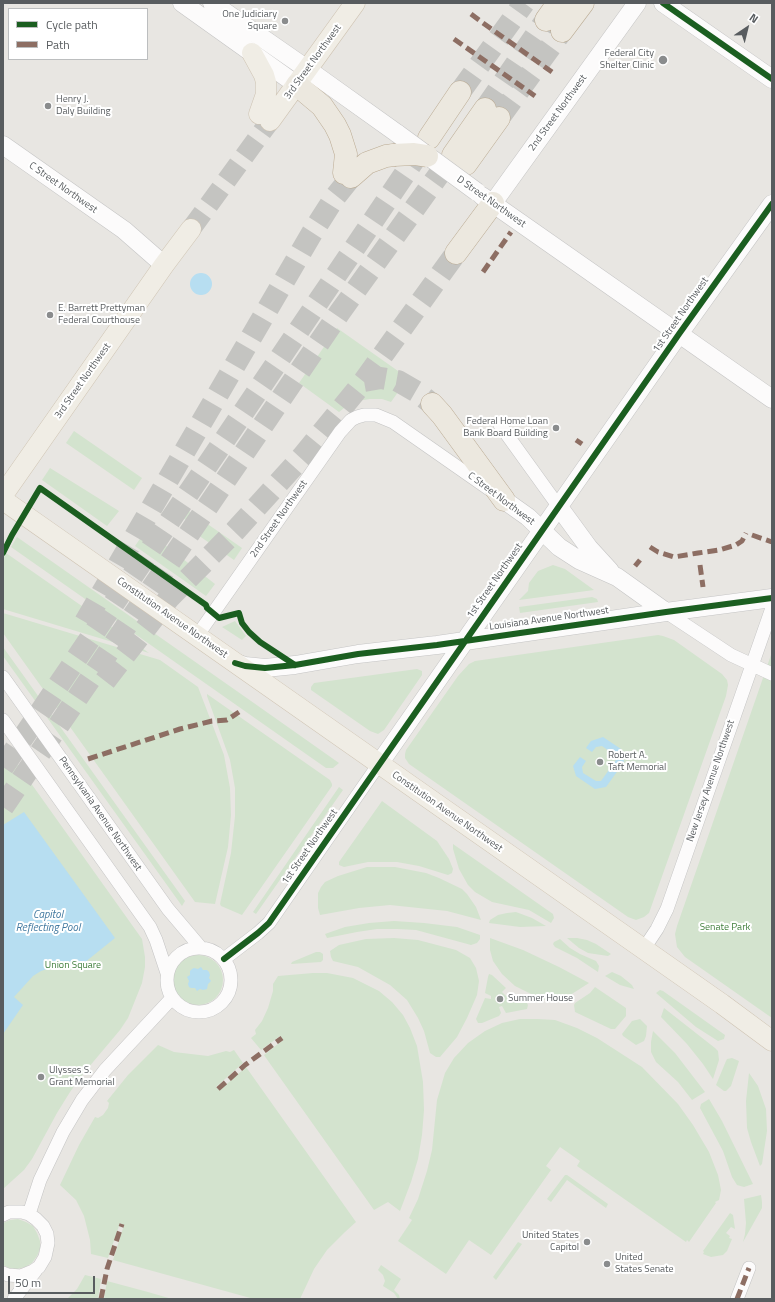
<!DOCTYPE html>
<style>
body{margin:0}
#map{position:relative;width:775px;height:1302px;overflow:hidden;background:#e8e6e2;font-family:"Titillium Web",sans-serif}
canvas{display:block}
.frame{position:absolute;inset:0;border:4px solid #585c5f;pointer-events:none}
.legend{position:absolute;left:8px;top:8px;width:140px;height:52px;box-sizing:border-box;background:#fff;border:1px solid #bcbebf;margin:0;padding:5px 7px;list-style:none;font-size:12px;color:#585c5f}
.legend li{display:flex;align-items:center;gap:8px;height:20px}
.legend b{width:20px;border:1px solid #bcbebf}
.north{position:absolute;left:727px;top:8px;width:40px;height:40px;-webkit-text-stroke:3px #fff;paint-order:stroke;rotate:35deg;font-size:11px;font-weight:700;line-height:16px;text-align:center;color:#585c5f}
.north::after{content:'';display:block;margin:auto;width:14px;height:18px;background:#585c5f;clip-path:polygon(50% 0,100% 100%,50% 72%,0 100%)}
.scale{position:absolute;left:8px;top:1276px;width:87px;height:18px;box-sizing:border-box;border:2px solid #585c5f;border-top:0;padding-left:5px;font-size:12px;line-height:14px;white-space:nowrap;color:#585c5f;-webkit-text-stroke:3px #fff;paint-order:stroke}
</style>
<div id="map">
<canvas width="775" height="1302"></canvas>
<div class="frame"></div>
<ul class="legend">
<li><b style="height:5px;background:#1b5e20"></b>Cycle path</li>
<li><b style="height:5px;background:#8d6e63"></b>Path</li>
</ul>
<div class="north">N</div>
<div class="scale">50 m</div>
</div>
<script>
const c = document.querySelector('canvas').getContext('2d');
c.lineJoin = 'round';
function paint(path, color) {
  c.fillStyle = color;
  c.fill(path, 'evenodd');
}
function poly(rows) {
  const path = new Path2D();
  for (const r of rows) {
    if (r.length === 3) {
      path.moveTo(r[0] + r[2], r[1]);
      path.arc(r[0], r[1], r[2], 0, 2 * Math.PI);
      continue;
    }
    path.moveTo(r[0], r[1]);
    for (let i = 2; i < r.length; i += 2) path.lineTo(r[i], r[i + 1]);
  }
  return path;
}
function strokePath(path, color, width, dash) {
  c.strokeStyle = color;
  c.lineWidth = width;
  c.lineCap = dash ? 'butt' : 'round';
  c.setLineDash(dash || []);
  c.stroke(path);
}
function write(font, color, halo, rows, align = 'center') {
  c.font = font + ' "Titillium Web",sans-serif';
  c.lineWidth = 4;
  c.setLineDash([]);
  c.textBaseline = 'middle';
  c.strokeStyle = halo;
  c.fillStyle = color;
  for (const [text, x, y, turn = 0] of rows) {
    c.save();
    c.translate(x, y);
    c.rotate((+turn || 0) * Math.PI / 180);
    c.textAlign = isNaN(turn) ? turn : align;
    if (halo) c.strokeText(text, 0, 0);
    c.fillText(text, 0, 0);
    c.restore();
  }
}
const green = poly([
 [337,328,408,378,391,402,382,399,370,399,357,401,348,405,339,412,299,383],
 [74,431,142,478,134,490,66,443],
 [50,468,119,511,107,526,42,480],
 [186,509,242,548,234,560,185,526,187,521,181,516],
 [146,530,215,584,206,596,135,546],
 [17,537,251,701,339,763,333,768,326,768,11,547],
 [6,553,149,653,3,609,3,557],
 [553,565,565,569,594,590,519,600,528,591,529,583,538,571],
 [592,597,597,599,598,602,520,613,519,607],
 [3,613,160,660,198,687,224,755,230,788,231,815,228,847,215,904,195,902,3,633],
 [235,621,246,636,242,640,222,627],
 [658,635,663,636,674,640,722,674,727,680,728,685,726,696,649,913,644,917,636,920,628,917,409,764,405,758,405,754,406,750,458,676,469,664,475,661],
 [3,647,185,901,182,906,3,656],
 [772,652,772,1018,685,957,677,947,675,934,677,926],
 [417,669,422,671,422,675,384,730,378,734,370,731,311,690,311,687,314,683],
 [207,694,330,780,332,784,332,786,242,915,221,906,220,904,231,853,235,816,235,788,230,760,207,696],
 [3,744,142,939,145,957,145,967,142,983,128,1018,120,1030,83,1074,70,1092,57,1113,32,1159,24,1170,3,1189],
 [339,787,343,790,256,914,253,912],
 [382,801,437,841,449,859,453,869,452,873,448,875,419,866,397,862,368,862,344,867,339,865,339,862],
 [453,844,553,914,554,918,551,923,529,910,492,902,475,892,468,885,459,869,453,849],
 [367,867,395,867,426,873,439,878,462,889,467,894,476,907,481,920,447,911,390,905,359,908,320,915,318,908,318,893,321,887,325,882,338,876],
 [516,912,532,918,546,926,520,927,489,923,490,920,498,915,507,913],
 [394,921,424,923,457,927,480,935,480,939,477,943,471,945,416,930,397,929,377,929,357,932,327,938,325,934,345,927,369,923],
 [394,938,418,940,456,950,470,958,476,968,479,981,477,995,467,1018,457,1037,440,1057,436,1057,430,1053,424,1031,418,1018,407,1000,390,985,358,967,333,961,331,957,330,951,339,945,366,939],
 [490,938,523,950,559,967,589,983,564,999,555,1002,545,1000,529,993,515,986,502,974,493,961,490,950],
 [567,938,577,938,587,940,596,944,611,954,608,956,588,953,579,948],
 [560,939,570,948,580,954,596,961,599,966,598,972,577,958,555,947,553,944,554,942],
 [316,952,320,952,323,954,323,960,321,962,291,964,292,962],
 [198,980,25],
 [612,972,621,976,632,985,634,989,620,985,605,976],
 [313,973,327,973,353,978,379,991,392,1002,403,1015,410,1028,417,1046,423,1082,424,1110,422,1135,418,1159,411,1182,400,1211,388,1202,374,1210,266,1058,264,1055,283,1040,280,1036,261,1050,251,1038,256,1034,255,1030,262,1021,268,1008,273,991,273,984,278,976],
 [489,974,492,975,506,988,502,992,506,996,511,992,526,1001,528,1005,527,1009,506,1013,502,1006,499,1007,501,1013,499,1016,482,1023,478,1023,476,1019,485,998,491,999,491,996,485,993,488,977],
 [595,987,626,1008,626,1016,615,1029,611,1029,575,1012,574,1005,575,1003,590,993],
 [660,990,663,991,725,1035,724,1039,718,1041,696,1027,656,993],
 [664,1008,715,1048,718,1051,719,1060,713,1079,703,1064,687,1044,661,1017],
 [520,1019,538,1019,555,1020,577,1028,597,1038,642,1067,678,1104,693,1125,709,1152,718,1175,721,1190,719,1200,715,1202,716,1203,689,1242,687,1240,686,1242,577,1166,580,1161,560,1147,546,1166,551,1170,491,1255,469,1240,446,1274,398,1241,412,1220,409,1218,418,1199,427,1171,432,1150,437,1100,445,1073,454,1058,468,1043,485,1031,502,1023],
 [640,1019,647,1026,646,1036,644,1041,636,1045,623,1036,622,1034,632,1021],
 [653,1031,675,1053,705,1092,692,1100,678,1082,656,1062,651,1052,651,1042],
 [158,1045,174,1052,208,1056,226,1051,230,1052,234,1050,243,1063,216,1087,220,1090,246,1067,356,1222,345,1232,327,1250,314,1269,300,1299,254,1299,113,1260,124,1225,120,1223,108,1258,91,1254,90,1240,84,1216,76,1200,60,1185,79,1145,95,1117,98,1118,103,1115,108,1108,109,1103,107,1101,128,1075],
 [732,1058,739,1061,731,1086,726,1091,724,1091,716,1085,726,1061,727,1059],
 [749,1073,758,1086,766,1109,767,1131,762,1164,760,1166,751,1142,747,1128,746,1101],
 [709,1099,722,1121,753,1184,744,1187,737,1185,732,1177,723,1151,700,1108,701,1104],
 [565,1175,567,1175,608,1204,606,1208,567,1180,551,1202,547,1199],
 [761,1195,762,1202,762,1208,743,1242,745,1234,746,1223,744,1199],
 [730,1213,733,1215,735,1229,731,1227,726,1233,730,1236,729,1238,732,1239,727,1251,723,1255,711,1257,703,1254,704,1252,703,1251],
 [18,1219,26,1222,33,1226,37,1233,40,1241,40,1249,37,1256,32,1263,25,1267,17,1269,9,1268,3,1265,3,1223,10,1220],
 [518,1242,522,1244,496,1280,493,1277],
 [381,1265,401,1279,394,1290,399,1295,400,1299,398,1299,394,1293,383,1286,385,1281,383,1275,378,1270],
 [85,1275,101,1279,98,1299,67,1299,77,1289],
 [107,1281,148,1292,172,1299,104,1299]
]);
const water = poly([
 [201,284,11],
 [603,737,621,749,624,762,606,787,595,789,576,776,573,766,580,757,586,761,582,767,583,773,596,781,601,781,616,760,615,755,602,746,596,747,592,752,586,748,591,741],
 [24,812,115,938,79,967,66,965,56,966,41,971,33,976,14,997,23,1005,3,1034,3,825],
 [201,967,203,970,207,970,209,972,210,975,209,978,211,981,208,984,207,989,203,990,200,989,197,991,195,988,191,988,189,987,188,984,189,981,187,977,190,975,190,971,192,969,194,968,198,969]
]);
const primaryTunnel = poly([
 [191,229,270,121]
]);
const highwayTunnel = poly([
 [460,92,524,3],
 [485,109,546,20],
 [499,118,562,31],
 [364,381,381,378,398,381,417,392,432,404],
 [85,622,312,233,335,197,351,177],
 [105,681,169,598,235,531,302,457,364,381,456,253],
 [3,767,427,141],
 [3,807,340,312,453,155]
]);
const street = poly([
 [500,425,559,507],
 [666,612,731,655,772,674],
 [197,636,340,432,351,420,357,417,364,415,376,415,393,422,489,489],
 [3,677,168,909,201,948],
 [3,720,150,927,156,940,167,973],
 [199,980,32],
 [643,950,657,929,667,909,772,608],
 [224,959,258,933,269,923,379,764],
 [29,1214,40,1180,63,1132,82,1100,105,1070,172,998],
 [3,1215,9,1212,22,1212,29,1214,36,1219,43,1226,47,1234,48,1243,45,1257,39,1267,33,1271,21,1276,8,1275,3,1273],
 [14,1299,36,1270],
 [737,1299,749,1268]
]);
const secondary = poly([
 [182,3,297,85],
 [212,3,307,69,398,134],
 [663,3,772,79],
 [3,145,124,230,164,265],
 [482,196,772,399],
 [493,203,637,3],
 [504,500,528,517,559,547,579,560,617,577,666,612],
 [559,507,589,548,610,571],
 [236,663,245,666,265,668,295,665,358,654,437,645,666,612,772,598],
 [379,764,679,334,772,204]
]);
const primary = poly([
 [252,53,264,75,266,82,266,94,259,114],
 [270,121,355,3],
 [3,495,164,265,191,229],
 [3,500,722,1004,772,1041]
]);
const highway = poly([
 [546,20,558,3],
 [562,31,583,3],
 [297,85,322,106,335,125,340,135,346,154,344,173],
 [429,138,460,92],
 [453,155,485,109],
 [466,164,499,118],
 [351,177,367,163,386,156,394,155],
 [456,253,493,203],
 [432,404,442,415,504,500]
]);
const secondaryBridge = poly([
 [398,134,477,192]
]);
const highwayBridge = poly([
 [394,155,414,154,427,156]
]);
const quiet = poly([
 [471,14,479,20],
 [483,23,552,72],
 [454,39,535,96],
 [483,272,511,232],
 [576,440,582,444],
 [752,535,772,542],
 [650,547,658,552,674,557,698,553,719,550,736,545,742,541,746,533],
 [700,565,703,587],
 [635,566,640,560],
 [88,759,180,729,212,721,227,720,239,712],
 [218,1089,245,1065,282,1038],
 [101,1299,107,1269,122,1224],
 [737,1299,749,1268]
]);
const cycleway = poly([
 [663,3,772,79],
 [3,553,12,535,40,488,206,605,207,608,219,618,239,613,242,623,249,632,260,642,295,665],
 [235,663,245,666,265,668,295,665,358,654,437,645,666,612,772,598],
 [224,959,258,933,269,923,679,334,772,204]
]);
const markers = [
 [285,21,4,"#8a8c8d"],
 [663,60,5,"#8a8c8d"],
 [48,106,4,"#8a8c8d"],
 [50,315,4,"#8a8c8d"],
 [556,428,4,"#8a8c8d"],
 [600,762,4,"#8a8c8d"],
 [500,999,4,"#8a8c8d"],
 [41,1077,4,"#8a8c8d"],
 [587,1242,4,"#8a8c8d"],
 [607,1264,4,"#8a8c8d"]
];
const poiNames = [
 ["One Judiciary",277,15,"right"],
 ["Square",277,27,"right"],
 ["Federal City",654,54,"right"],
 ["Shelter Clinic",654,66,"right"],
 ["Henry J.",56,100],
 ["Daly Building",56,112],
 ["E. Barrett Prettyman",58,309],
 ["Federal Courthouse",58,321],
 ["Federal Home Loan",548,422,"right"],
 ["Bank Board Building",548,434,"right"],
 ["Robert A.",608,756],
 ["Taft Memorial",608,768],
 ["Summer House",508,999],
 ["Ulysses S.",49,1071],
 ["Grant Memorial",49,1083],
 ["United States",579,1236,"right"],
 ["Capitol",579,1248,"right"],
 ["United",615,1258],
 ["States Senate",615,1270]
];
const streetNames = [
 ["3rd Street Northwest",313,62,-54],
 ["2nd Street Northwest",558,113,-54],
 ["C Street Northwest",63,188,35],
 ["D Street Northwest",491,202,35],
 ["1st Street Northwest",681,315,-55],
 ["3rd Street Northwest",83,381,-55],
 ["C Street Northwest",501,499,37],
 ["2nd Street Northwest",279,519,-55],
 ["1st Street Northwest",495,581,-55],
 ["Constitution Avenue Northwest",172,618,35],
 ["Louisiana Avenue Northwest",549,619,-8],
 ["New Jersey Avenue Northwest",711,781,-71],
 ["Constitution Avenue Northwest",447,812,35],
 ["Pennsylvania Avenue Northwest",100,814,55],
 ["1st Street Northwest",310,847,-55]
];
const parkNames = [
 ["Senate Park",725,928],
 ["Union Square",73,966]
];
const waterNames = [
 ["Capitol",48,915],
 ["Reflecting Pool",48,928]
];
paint(green, '#d3e3ce');
paint(water, '#b7def1');
strokePath(primaryTunnel, '#c4c4c1', 20, [20, 10]);
strokePath(highwayTunnel, '#c4c4c1', 22, [22, 11]);
strokePath(street, '#c3c3c3', 14);
strokePath(secondary, '#c4c4c4', 19);
strokePath(primary, '#cec3b2', 21);
strokePath(highway, '#bbab93', 23);
strokePath(street, '#fcfbfb', 13);
strokePath(secondary, '#fcfbfb', 18);
strokePath(primary, '#f0ede5', 20);
strokePath(highway, '#ece8df', 22);
strokePath(secondaryBridge, '#c4c4c4', 19, []);
strokePath(highwayBridge, '#bbab93', 23, []);
strokePath(secondaryBridge, '#fcfbfb', 18);
strokePath(highwayBridge, '#ece8df', 22);
strokePath(quiet, '#8d6e63', 5, [10, 5]);
strokePath(cycleway, '#1b5e20', 6);
for (const [x, y, r, color] of markers) {
  const dot = new Path2D();
  dot.arc(x, y, r, 0, 2 * Math.PI);
  c.fillStyle = color;
  c.fill(dot);
  strokePath(dot, '#fff', 1.5);
}
write('10px', '#585c5f', '#fff', poiNames, 'left');
write('10px', '#585c5f', '#fff', streetNames);
write('10px', '#3e7d3a', '#fff', parkNames);
write('italic 11px', '#40789f', '#fff', waterNames);
</script>
